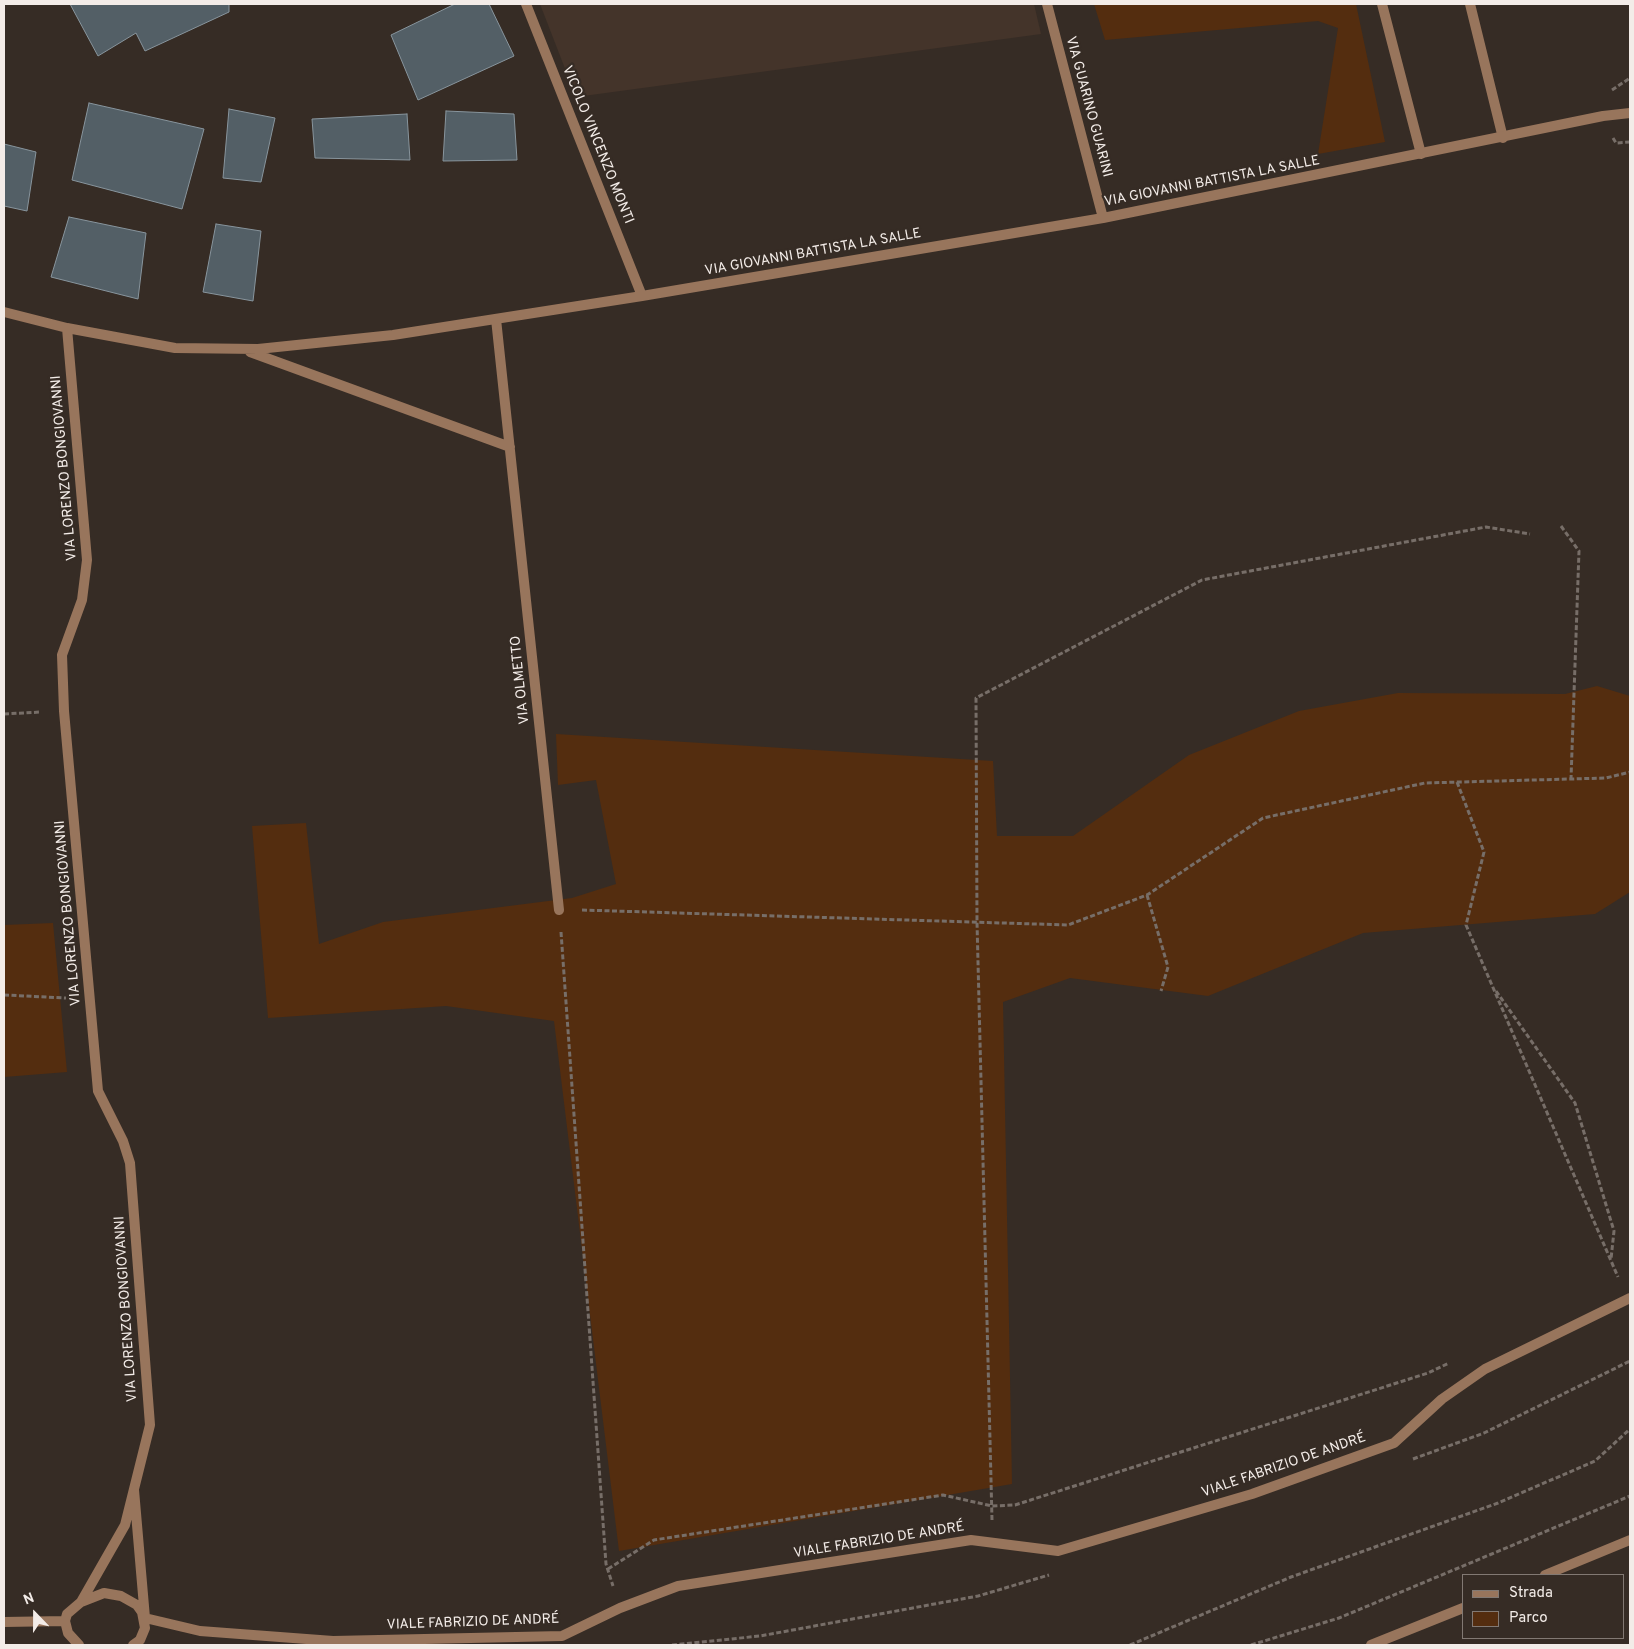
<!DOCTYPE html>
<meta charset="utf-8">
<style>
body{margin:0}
#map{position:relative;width:1634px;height:1649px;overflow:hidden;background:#362c25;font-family:Overpass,sans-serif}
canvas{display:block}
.frame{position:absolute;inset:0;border:5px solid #f3ece8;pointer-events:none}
.legend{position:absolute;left:1462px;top:1574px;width:162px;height:65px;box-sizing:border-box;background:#362c25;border:1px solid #827973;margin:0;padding:6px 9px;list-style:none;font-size:15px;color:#f3ece8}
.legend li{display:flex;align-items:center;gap:10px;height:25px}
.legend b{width:25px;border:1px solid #827973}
.north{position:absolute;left:10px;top:1589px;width:50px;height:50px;-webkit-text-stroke:4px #362c25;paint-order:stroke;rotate:338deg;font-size:14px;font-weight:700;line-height:20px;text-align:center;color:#f3ece8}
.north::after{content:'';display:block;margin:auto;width:18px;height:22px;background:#f3ece8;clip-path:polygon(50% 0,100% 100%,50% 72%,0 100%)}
</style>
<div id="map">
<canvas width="1634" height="1649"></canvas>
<div class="frame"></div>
<ul class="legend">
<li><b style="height:6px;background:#98755c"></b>Strada</li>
<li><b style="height:14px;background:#542d0f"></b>Parco</li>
</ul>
<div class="north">N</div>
</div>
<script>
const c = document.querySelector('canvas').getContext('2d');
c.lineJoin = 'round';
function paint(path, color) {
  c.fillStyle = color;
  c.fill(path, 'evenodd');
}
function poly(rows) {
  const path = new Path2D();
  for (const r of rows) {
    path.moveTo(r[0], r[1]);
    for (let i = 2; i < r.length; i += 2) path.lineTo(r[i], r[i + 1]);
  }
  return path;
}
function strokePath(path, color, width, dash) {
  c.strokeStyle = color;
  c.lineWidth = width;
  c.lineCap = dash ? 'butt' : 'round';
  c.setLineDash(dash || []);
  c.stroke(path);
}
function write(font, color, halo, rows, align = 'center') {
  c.font = font + ' Overpass,sans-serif';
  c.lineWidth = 4.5;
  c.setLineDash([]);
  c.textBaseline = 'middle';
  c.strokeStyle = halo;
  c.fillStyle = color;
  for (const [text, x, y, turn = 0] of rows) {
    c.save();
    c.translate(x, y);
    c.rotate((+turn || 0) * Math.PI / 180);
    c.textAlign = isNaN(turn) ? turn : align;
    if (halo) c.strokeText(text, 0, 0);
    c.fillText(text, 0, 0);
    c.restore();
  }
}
const built = poly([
 [540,4,1034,4,1041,34,576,97]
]);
const green = poly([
 [1094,4,1356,4,1385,142,1318,154,1338,28,1318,21,1105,40],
 [1597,686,1630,696,1630,892,1595,914,1363,933,1208,996,1070,978,1003,1002,1012,1484,619,1551,554,1021,446,1006,268,1018,252,826,306,823,319,944,383,922,572,898,616,884,596,780,558,785,556,734,993,761,997,836,1073,836,1189,755,1299,711,1398,693,1565,694],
 [53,923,67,1072,4,1077,4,925]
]);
const building = poly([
 [70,4,229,4,229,12,145,51,136,33,98,56,70,4],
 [455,4,489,4,514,56,418,100,391,35,455,4],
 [89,103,204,129,182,209,72,180,89,103],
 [229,109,275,118,261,182,223,178,229,109],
 [446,111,514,114,517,160,443,161,446,111],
 [407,114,410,160,315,158,312,119,407,114],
 [4,144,36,152,27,211,4,206,4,144],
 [69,217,146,233,138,299,51,277,69,217],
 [216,224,261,231,253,301,203,292,216,224]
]);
const path = poly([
 [1612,90,1630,78],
 [1613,138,1616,143,1630,142],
 [1561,526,1579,551,1571,779],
 [4,714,41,712],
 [1457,782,1484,852,1466,925,1618,1277],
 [1147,895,1168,967,1161,991],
 [582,910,1068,925,1147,895,1263,818,1425,783,1606,778,1630,772],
 [561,932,606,1564,613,1586],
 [1496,991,1575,1103,1614,1231,1611,1259],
 [4,995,66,998],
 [1413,1459,1484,1433,1630,1361],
 [992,1520,977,922,976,698,1202,580,1486,527,1530,534],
 [608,1569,654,1540,943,1495,992,1506,1015,1505,1428,1373,1449,1363],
 [672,1645,760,1636,978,1596,1049,1575],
 [1130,1645,1291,1577,1498,1503,1595,1461,1630,1429],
 [1251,1645,1339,1618,1630,1496]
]);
const service = poly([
 [1382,4,1421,154],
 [1470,4,1503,138]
]);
const minor = poly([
 [526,4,642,296],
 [1047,4,1103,218],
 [4,312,67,328,175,348,258,349,393,335,642,296,1103,218,1603,116,1630,113],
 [496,319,559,910],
 [67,328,87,560,82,600,62,655,64,711,98,1091,123,1141,130,1163,150,1425,125,1525,81,1602],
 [250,352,510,447],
 [134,1490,145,1618,200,1631,333,1641,562,1636,620,1608,678,1586,971,1540,1058,1551,1252,1494,1394,1443,1442,1399,1485,1369,1630,1298],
 [4,1622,65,1621],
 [79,1645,68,1633,65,1621,67,1614,81,1602,104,1593,121,1596,137,1605,142,1612,145,1628,140,1640,133,1645]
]);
const tertiary = poly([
 [1545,1575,1630,1540],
 [1371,1645,1463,1608]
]);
const streetNames = [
 ["VIA GUARINO GUARINI",1088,107,75],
 ["VICOLO VINCENZO MONTI",597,145,68],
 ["VIA GIOVANNI BATTISTA LA SALLE",1212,182,-11],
 ["VIA GIOVANNI BATTISTA LA SALLE",813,253,-10],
 ["VIA LORENZO BONGIOVANNI",65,468,-95],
 ["VIA OLMETTO",521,680,-96],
 ["VIA LORENZO BONGIOVANNI",69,913,-95],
 ["VIA LORENZO BONGIOVANNI",127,1309,-94],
 ["VIALE FABRIZIO DE ANDRÉ",1284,1466,-19],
 ["VIALE FABRIZIO DE ANDRÉ",879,1541,-9],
 ["VIALE FABRIZIO DE ANDRÉ",473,1623,-2]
];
paint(built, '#44342a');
paint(green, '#542d0f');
paint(building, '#535f66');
strokePath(building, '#88959d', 1);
strokePath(path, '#776e68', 3, [5, 2.5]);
strokePath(service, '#98755c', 10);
strokePath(minor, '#98755c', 10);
strokePath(tertiary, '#98755c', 10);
write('14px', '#f3ece8', '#362c25', streetNames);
</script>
